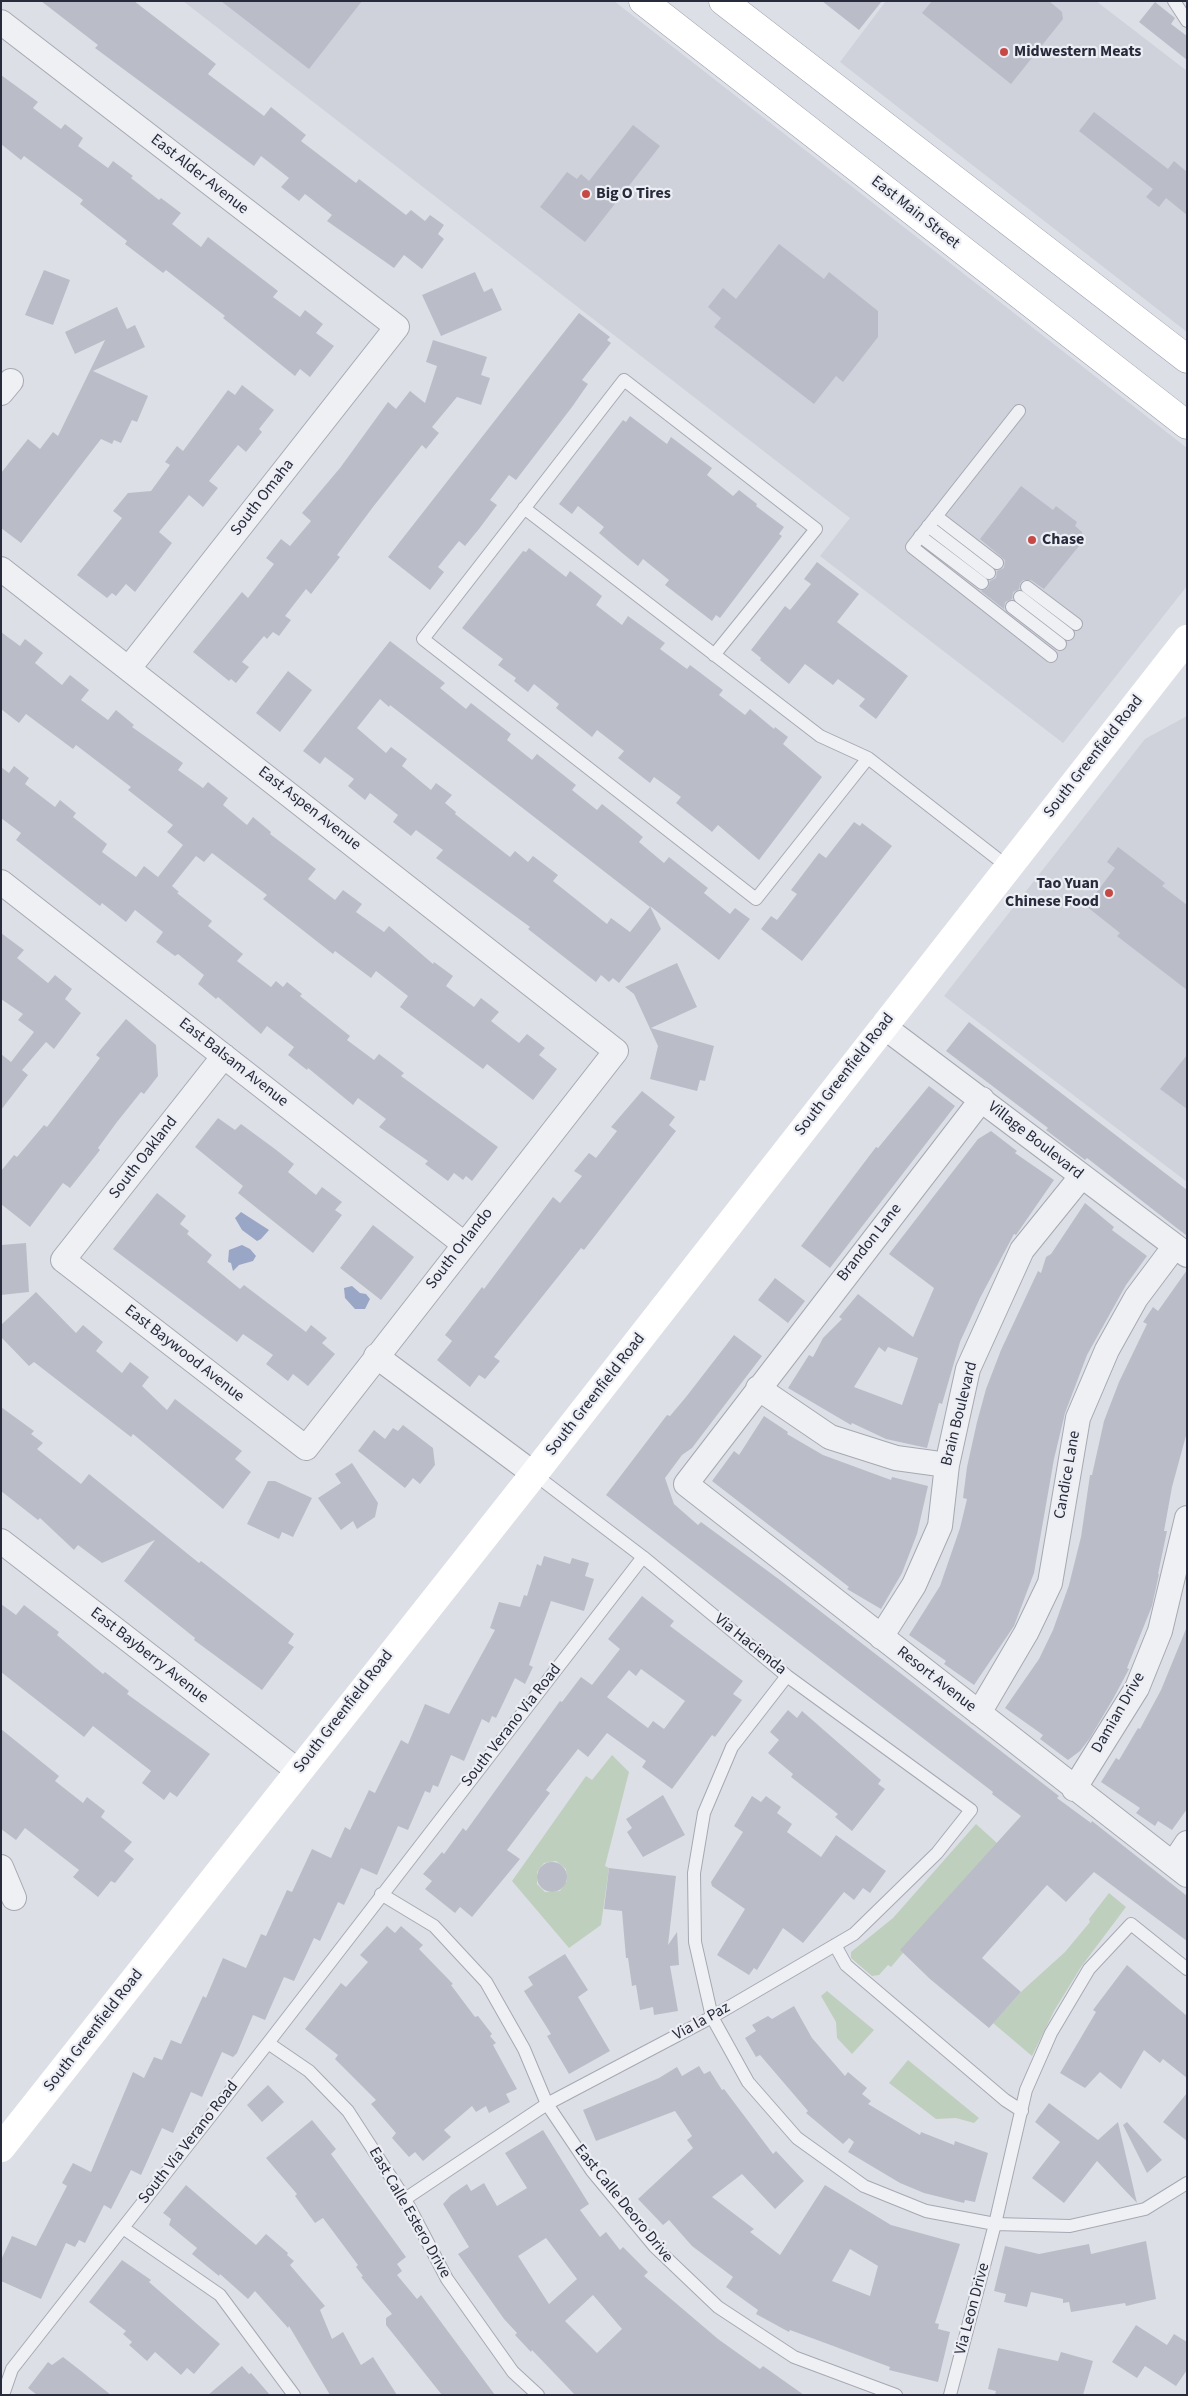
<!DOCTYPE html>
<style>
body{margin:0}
#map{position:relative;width:1188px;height:2396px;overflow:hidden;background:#dddfe6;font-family:"Source Sans 3",sans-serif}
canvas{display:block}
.frame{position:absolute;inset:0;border:2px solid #272b3b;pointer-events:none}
</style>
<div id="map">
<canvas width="1188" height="2396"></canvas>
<div class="frame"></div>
</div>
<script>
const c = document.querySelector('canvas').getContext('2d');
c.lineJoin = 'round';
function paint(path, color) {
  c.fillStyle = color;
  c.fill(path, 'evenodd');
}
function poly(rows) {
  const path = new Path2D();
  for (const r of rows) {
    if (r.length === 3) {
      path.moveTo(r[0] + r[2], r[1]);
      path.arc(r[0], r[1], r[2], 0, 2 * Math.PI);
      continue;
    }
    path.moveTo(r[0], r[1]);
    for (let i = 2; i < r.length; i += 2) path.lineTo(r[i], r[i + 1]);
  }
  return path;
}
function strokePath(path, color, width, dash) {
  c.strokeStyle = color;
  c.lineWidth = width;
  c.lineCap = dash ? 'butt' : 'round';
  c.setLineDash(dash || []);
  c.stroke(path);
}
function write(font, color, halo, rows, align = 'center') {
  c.font = font + ' "Source Sans 3",sans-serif';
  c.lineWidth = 4.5;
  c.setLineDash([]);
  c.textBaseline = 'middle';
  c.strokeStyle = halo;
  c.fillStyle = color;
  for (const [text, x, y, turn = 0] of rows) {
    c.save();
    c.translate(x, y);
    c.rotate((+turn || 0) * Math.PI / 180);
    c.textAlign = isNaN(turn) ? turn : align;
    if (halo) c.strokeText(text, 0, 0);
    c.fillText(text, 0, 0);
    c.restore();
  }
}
const built = poly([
 [183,1,614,1,1187,448,1187,586,1063,743,820,556,850,518],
 [886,1,1096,1,1187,71,1187,332,840,62],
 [1187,716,1187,1182,944,996,1145,739]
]);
const green = poly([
 [612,1755,629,1772,605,1866,609,1868,601,1925,569,1948,512,1881,586,1776,592,1780],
 [556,1861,566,1869,567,1881,560,1891,545,1892,537,1884,537,1872,544,1863],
 [976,1824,997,1843,903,1953,891,1967,888,1965,879,1975,872,1976,851,1958,851,1952,893,1918],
 [1109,1893,1126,1907,1081,1967,1054,2011,1032,2056,993,2023,1023,1990,1065,1952,1090,1922,1089,1919],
 [827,1991,874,2030,852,2054,837,2038,836,2022,821,1996],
 [908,2060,979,2118,974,2123,956,2118,936,2119,889,2083]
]);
const water = poly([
 [241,1212,269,1230,261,1239,257,1241,242,1230,235,1218],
 [242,1245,250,1249,256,1256,253,1261,239,1265,233,1271,231,1263,228,1262,229,1250],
 [352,1286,360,1293,366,1294,370,1299,365,1309,355,1309,345,1298,344,1288]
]);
const building = poly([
 [41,1,134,1,216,64,208,74,264,116,271,107,306,135,301,141,356,183,359,179,406,215,411,210,425,221,430,215,444,225,438,234,444,239,422,269,404,255,394,268,327,221,332,215,305,194,299,201,281,187,289,178,261,156,254,166,95,48,98,45],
 [221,1,362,1,309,69],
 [822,1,882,1,859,30],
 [932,1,1049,1,1062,12,1063,19,1011,84,922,13],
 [1155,2,1175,18,1171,24,1187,36,1187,60,1139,22],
 [1,75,38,102,33,108,61,129,65,124,83,138,78,146,108,168,113,161,133,176,131,178,159,200,161,198,181,213,172,224,201,247,208,237,278,291,273,297,300,317,305,310,323,324,316,333,334,346,310,377,300,369,295,376,223,318,225,316,166,270,163,273,125,244,127,241,80,204,83,200,24,156,21,160,1,144],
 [1094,112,1168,169,1174,161,1187,172,1187,215,1166,198,1159,207,1146,197,1153,189,1079,131],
 [633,125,660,146,585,242,540,207,567,172,577,179,581,174,589,181],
 [779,244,824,279,829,272,878,311,878,337,843,382,836,376,814,404,714,327,721,318,708,307,723,288,736,299],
 [44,270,70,280,53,325,25,315],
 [475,272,484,292,492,288,502,310,441,336,422,295],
 [117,307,127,329,135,325,145,347,93,371,148,396,137,422,132,420,121,443,114,440,112,444,101,439,21,543,1,528,1,473,28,439,40,449,53,432,58,436,105,340,75,354,65,332],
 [579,313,610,337,607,340,611,343,582,380,588,384,572,407,516,480,509,475,490,500,497,505,479,529,465,546,459,541,438,567,444,572,430,590,388,557],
 [433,340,487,357,481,375,490,378,481,405,457,397,432,427,439,433,426,449,422,445,373,507,337,555,340,557,311,594,306,589,285,616,291,620,279,636,273,632,267,639,264,636,242,662,249,667,236,683,231,679,229,681,193,652,242,592,248,598,274,564,266,558,281,539,290,546,311,521,302,513,340,468,388,402,396,409,410,391,425,403,437,366,426,362],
 [242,385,274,410,259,429,262,432,246,452,238,445,209,481,218,488,203,507,189,495,159,532,172,543,135,592,126,584,116,596,112,593,107,598,77,575,122,518,113,511,128,493,151,491,170,465,165,462,177,446,183,451,228,390,235,395],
 [630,416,667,444,671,437,712,468,707,475,733,496,739,490,757,504,756,506,784,527,779,534,782,536,720,618,716,615,712,621,665,585,669,580,643,559,638,566,621,552,599,533,604,527,578,506,572,514,559,504,623,420,626,422],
 [1021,486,1053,510,1056,506,1077,522,1075,526,1082,532,1083,541,1044,589,1031,580,1023,580,1020,583,1019,589,1013,592,1012,599,1005,602,1004,609,981,591,988,588,990,581,996,578,997,571,1004,568,1005,560,980,539],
 [529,548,566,577,570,571,602,596,596,605,622,625,628,616,665,643,660,649,687,669,690,665,723,690,719,695,745,715,750,709,774,729,775,727,788,737,783,744,822,777,759,860,718,825,712,832,676,803,681,797,654,777,650,783,618,758,624,751,597,730,592,737,556,708,559,704,534,684,528,692,514,681,516,678,498,665,503,659,462,628,523,551,526,552],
 [817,562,859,594,837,622,908,676,876,719,859,706,865,699,838,679,833,685,805,664,789,684,760,660,761,658,751,650,785,606,790,610,811,584,804,579],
 [1,632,20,646,25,639,43,653,35,663,62,685,70,675,89,690,81,700,108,720,116,710,134,725,132,727,183,763,178,770,203,788,208,782,228,798,223,805,247,825,253,817,271,832,270,834,316,869,308,879,335,900,343,890,362,904,356,912,384,932,389,926,433,964,434,962,453,976,446,986,474,1007,481,998,499,1012,491,1021,519,1043,527,1034,545,1048,539,1055,557,1069,533,1100,487,1064,483,1069,400,1007,408,996,376,971,371,978,335,951,333,954,263,899,267,895,212,853,204,862,196,856,172,886,179,892,177,893,212,921,208,926,243,954,237,961,271,987,276,981,283,987,287,982,302,994,300,996,350,1036,347,1040,374,1060,379,1054,404,1073,401,1076,498,1147,472,1181,466,1176,463,1180,454,1173,448,1181,425,1164,428,1161,379,1127,386,1119,358,1098,353,1105,308,1068,307,1070,288,1055,294,1047,267,1026,261,1034,218,997,216,999,198,984,204,975,178,954,175,956,156,942,163,932,135,910,126,922,102,903,100,906,16,840,21,833,1,818,1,767,9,773,14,766,29,778,25,784,55,807,60,800,76,813,73,817,107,844,102,852,136,877,144,866,158,877,183,845,167,832,173,825,128,790,131,787,76,745,73,749,26,714,19,723,1,709],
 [390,641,445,683,440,688,466,709,471,703,511,734,507,740,532,760,537,754,576,785,572,790,597,810,602,804,621,819,643,837,639,842,664,863,669,857,708,888,704,893,730,914,735,908,750,919,719,960,650,906,661,929,619,983,613,978,609,982,601,975,596,982,528,929,530,927,436,858,443,850,416,830,411,836,393,822,398,815,370,793,365,800,348,786,354,779,325,757,320,764,303,751],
 [380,699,389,707,390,705,650,907,630,932,611,918,607,924,553,881,558,875,533,856,528,862,515,851,510,857,455,814,456,812,445,803,452,795,436,783,431,790,402,766,407,759,391,747,386,753,357,728],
 [288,671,312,690,280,732,256,713],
 [854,822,860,826,862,823,892,846,802,961,761,929,771,916,777,920,797,894,791,890,819,853,826,858],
 [1118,847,1165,883,1162,886,1187,905,1187,990,1117,936,1120,933,1086,906,1115,868,1107,862],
 [1,933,24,950,17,958,48,983,55,975,72,989,65,999,81,1013,54,1049,46,1042,22,1070,28,1075,1,1110,1,1054,11,1062,34,1032,18,1020,23,1014,1,999],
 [677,963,697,1007,651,1028,714,1046,705,1081,700,1080,697,1091,650,1079,658,1046,634,994,625,987],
 [126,1019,156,1045,158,1076,144,1094,141,1092,117,1122,98,1148,100,1150,70,1188,63,1183,30,1227,1,1204,1,1171,14,1155,17,1157,44,1125,47,1127,100,1058,96,1055],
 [969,1022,1187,1190,1187,1236,1087,1158,1085,1160,1046,1130,1048,1128,946,1051],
 [1187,1055,1187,1109,1160,1089],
 [929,1086,955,1106,830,1268,801,1246,876,1147,878,1148],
 [642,1091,675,1117,669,1125,676,1131,584,1250,581,1248,494,1357,500,1361,485,1379,479,1375,470,1387,437,1360,452,1341,445,1335,482,1287,484,1289,553,1197,560,1203,582,1176,574,1171,589,1153,596,1158,617,1131,611,1127],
 [218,1118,235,1130,241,1124,275,1149,294,1164,288,1172,316,1195,322,1187,342,1202,335,1210,342,1215,313,1253,238,1193,243,1186,195,1147],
 [991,1131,1017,1151,1015,1153,1054,1180,1016,1235,1014,1234,980,1298,960,1342,942,1404,939,1403,927,1448,886,1439,852,1423,851,1425,788,1388,809,1355,813,1357,823,1338,842,1319,839,1317,858,1294,913,1337,934,1288,889,1254,978,1139],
 [879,1347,885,1352,888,1347,918,1358,902,1405,854,1387],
 [157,1193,186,1216,180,1224,189,1231,187,1234,212,1255,207,1262,240,1289,244,1285,306,1332,311,1325,327,1338,322,1343,335,1354,308,1386,293,1374,288,1381,266,1364,273,1355,243,1334,237,1342,113,1249],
 [1085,1203,1114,1227,1112,1230,1147,1256,1126,1285,1087,1355,1065,1413,1054,1459,1034,1573,1014,1626,974,1685,944,1664,946,1661,909,1635,940,1586,960,1528,967,1499,963,1498,967,1467,977,1422,986,1389,1001,1350,1038,1271,1041,1273,1046,1257,1051,1254],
 [373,1225,414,1257,381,1300,340,1268],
 [26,1243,29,1292,1,1295,1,1245],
 [1187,1270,1187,1432,1172,1487,1164,1531,1167,1531,1158,1574,1159,1574,1152,1606,1127,1668,1129,1669,1113,1699,1090,1738,1080,1751,1068,1760,1040,1739,1043,1735,1005,1708,1039,1659,1053,1630,1069,1585,1081,1537,1090,1475,1092,1475,1104,1421,1119,1382,1147,1324,1143,1322,1153,1307,1158,1311],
 [775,1278,805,1301,788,1323,758,1300],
 [36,1292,76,1333,83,1325,103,1342,96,1351,122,1373,130,1362,149,1377,142,1386,167,1410,175,1399,242,1451,235,1459,251,1472,223,1509,133,1434,131,1437,34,1362,29,1366,1,1337,1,1325],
 [734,1335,762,1356,692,1448,682,1455,665,1478,674,1504,698,1525,701,1522,780,1580,1059,1796,1057,1798,1091,1823,1092,1821,1187,1896,1187,1941,1094,1872,1066,1902,1047,1885,982,1958,1021,1992,989,2028,930,1979,900,1950,1021,1816,992,1794,993,1792,606,1495,667,1415,670,1416,686,1397],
 [1,1407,34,1431,31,1434,43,1443,37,1449,81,1484,89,1474,199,1563,201,1561,294,1634,288,1643,294,1647,262,1690,194,1640,195,1638,124,1581,155,1540,102,1563,78,1545,74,1550,40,1518,38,1520,1,1491],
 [764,1416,788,1432,787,1434,823,1455,891,1480,892,1477,928,1486,917,1534,902,1573,881,1609,847,1589,849,1587,712,1481,734,1451,739,1455],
 [403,1425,433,1448,435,1465,420,1484,413,1478,405,1488,358,1451,374,1430,385,1439,393,1428,398,1431],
 [352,1463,378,1503,375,1517,357,1529,353,1521,341,1530,318,1498,341,1483,335,1474],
 [268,1481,275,1481,312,1498,293,1537,282,1532,279,1539,247,1524],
 [544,1556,570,1564,572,1558,589,1563,585,1576,594,1579,584,1611,551,1601,529,1665,533,1667,525,1684,515,1678,496,1718,492,1716,489,1723,482,1719,464,1761,451,1755,438,1787,433,1785,430,1793,425,1791,408,1830,398,1826,377,1875,361,1868,344,1905,338,1902,320,1941,314,1938,294,1981,284,1977,265,2020,253,2015,237,2053,233,2057,222,2052,202,2097,191,2092,173,2133,162,2128,141,2175,131,2170,111,2209,104,2205,85,2243,79,2240,75,2247,66,2243,41,2299,1,2281,1,2260,12,2236,36,2246,67,2186,62,2183,73,2163,91,2172,133,2072,144,2078,154,2057,162,2060,171,2040,181,2044,203,1996,206,1998,223,1958,246,1968,261,1934,266,1936,287,1890,292,1892,312,1849,331,1858,345,1827,350,1830,369,1790,375,1793,401,1740,408,1744,425,1704,449,1714,495,1630,490,1628,499,1602,520,1607,524,1595,527,1596,537,1564,541,1566],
 [642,1596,674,1621,670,1626,743,1681,733,1694,742,1700,715,1737,712,1735,672,1789,642,1767,646,1761,607,1733,588,1757,578,1749,546,1790,550,1793,507,1850,520,1859,472,1917,460,1907,455,1913,425,1889,432,1881,423,1874,442,1852,444,1854,463,1828,466,1831,560,1701,562,1702,581,1677,592,1685,620,1649,608,1639],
 [641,1669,685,1701,664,1729,653,1721,648,1728,607,1697,629,1670,636,1676],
 [1,1604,16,1615,24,1605,59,1632,57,1635,103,1674,105,1672,129,1691,127,1694,210,1754,177,1797,170,1792,164,1800,142,1783,151,1771,93,1726,84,1737,1,1672],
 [1186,1629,1187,1809,1172,1830,1158,1821,1155,1826,1136,1813,1140,1808,1101,1782,1116,1758,1119,1760,1138,1728,1140,1729,1161,1690],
 [788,1710,797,1718,802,1711,881,1780,878,1784,885,1789,852,1831,835,1817,838,1814,791,1777,793,1774,768,1753,779,1740,770,1732],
 [1,1729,59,1776,55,1781,83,1803,87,1797,105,1811,101,1817,132,1842,124,1851,134,1859,115,1883,111,1881,98,1897,73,1877,79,1870,25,1828,16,1840,1,1829],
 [663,1795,685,1835,643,1857,627,1832,632,1828,626,1819],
 [752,1796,761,1802,766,1796,781,1807,777,1813,792,1824,787,1832,821,1857,836,1835,886,1871,870,1893,863,1888,854,1900,844,1892,803,1943,783,1928,757,1970,754,1968,749,1975,717,1955,745,1909,712,1886,711,1882,743,1832,734,1826],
 [552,1877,15],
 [609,1868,676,1876,668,1945,677,1932,679,1965,670,1966,678,2011,654,2015,653,2007,640,2010,636,1985,632,1986,628,1958,626,1958,622,1911,604,1909],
 [387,1926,395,1933,401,1926,423,1945,419,1949,453,1984,451,1985,475,2017,478,2016,492,2034,490,2036,496,2043,493,2045,517,2089,506,2094,510,2102,489,2113,486,2106,476,2112,472,2106,444,2130,451,2137,423,2161,415,2152,409,2157,392,2138,396,2133,371,2104,376,2100,335,2059,338,2055,305,2029,341,1983,346,1987,368,1962,360,1955],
 [565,1954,588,1990,578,1997,610,2051,569,2074,547,2036,551,2034,524,1991,533,1985,528,1977],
 [1127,1965,1187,2016,1187,2078,1163,2059,1160,2063,1144,2050,1121,2089,1100,2072,1085,2088,1060,2073,1096,2012,1093,2010],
 [794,2006,812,2038,845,2076,848,2072,867,2088,862,2094,871,2101,868,2104,920,2135,921,2132,954,2145,955,2141,988,2153,975,2202,965,2200,964,2203,924,2193,900,2183,848,2152,854,2142,849,2138,843,2144,806,2113,808,2111,760,2055,756,2057,745,2038,756,2031,752,2025,768,2016,772,2019],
 [699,2066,704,2074,710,2071,722,2090,724,2089,773,2154,776,2151,804,2181,775,2209,742,2174,712,2197,754,2229,750,2232,780,2255,825,2185,891,2225,960,2244,935,2323,939,2324,938,2329,950,2332,938,2382,889,2370,890,2367,790,2330,789,2332,756,2314,758,2310,726,2287,733,2277,692,2246,669,2220,663,2225,638,2199,693,2148,687,2140,692,2136,675,2111,596,2141,583,2110,659,2078,677,2067,682,2076],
 [850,2249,878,2266,870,2296,832,2281],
 [268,2085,284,2102,262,2122,247,2105],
 [1187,2093,1187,2141,1163,2122],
 [1049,2103,1098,2140,1118,2122,1137,2203,1097,2161,1064,2203,1032,2178,1060,2142,1035,2122],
 [312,2120,336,2149,331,2154,406,2257,397,2264,402,2271,397,2275,417,2299,421,2295,495,2395,442,2395,386,2325,386,2318,392,2314,361,2277,363,2276,356,2267,358,2265,323,2218,315,2223,295,2196,297,2194,266,2158],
 [1127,2122,1162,2160,1147,2173,1123,2125],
 [543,2130,589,2204,580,2210,600,2237,606,2232,620,2250,623,2247,648,2272,644,2276,718,2339,760,2369,763,2366,804,2395,575,2395,532,2350,531,2352,515,2335,517,2333,504,2319,458,2254,469,2247,443,2204,451,2195,467,2184,471,2191,484,2183,497,2206,527,2188,505,2153],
 [546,2238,577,2279,549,2304,518,2256],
 [593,2295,622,2329,597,2353,565,2321],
 [186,2185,256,2245,266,2234,288,2253,287,2255,294,2261,290,2265,325,2306,320,2310,332,2339,343,2332,361,2365,373,2357,397,2395,330,2395,289,2326,288,2328,255,2291,248,2299,220,2274,219,2276,192,2254,197,2248,169,2225,171,2219,163,2213],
 [1146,2241,1156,2299,1126,2306,1125,2303,1071,2312,1069,2302,1063,2303,1063,2299,1031,2292,1027,2307,1004,2302,1006,2294,994,2291,1005,2246,1039,2254,1089,2244,1091,2254],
 [122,2260,151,2280,149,2282,220,2344,194,2374,187,2368,181,2375,155,2352,147,2361,129,2345,132,2342,123,2334,126,2331,89,2302],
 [1136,2325,1167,2345,1174,2334,1187,2342,1187,2370,1176,2386,1145,2366,1137,2378,1112,2362],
 [998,2348,1058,2361,1061,2352,1093,2361,1083,2395,995,2395,996,2391,988,2389],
 [63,2357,81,2371,111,2395,37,2395,28,2388,48,2362,52,2365],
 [242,2366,249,2374,251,2373,270,2395,208,2395]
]);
const service = poly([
 [1174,1,1187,21],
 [1019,411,912,547,1051,656],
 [524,508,820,736,868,758,1008,867],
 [936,516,997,563],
 [928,526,989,573],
 [920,536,982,583],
 [1027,587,1076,624],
 [1020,597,1068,634],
 [1012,607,1060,644],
 [714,655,816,529,624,380,423,639,756,899,868,758],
 [787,1676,732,1747,704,1813,694,1873,695,1942,712,2017,748,2082,797,2138,864,2186,926,2211,995,2224,1070,2226,1145,2209,1187,2183],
 [381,1894,434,1926,486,1982,524,2049,547,2104,592,2171,655,2247,718,2307,794,2357,896,2395],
 [835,1945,846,1965,1005,2100,1022,2111],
 [268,2043,309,2071,348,2111,405,2199,447,2279,513,2372,538,2395],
 [405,2199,547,2104,712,2017,854,1934,937,1853,971,1810,787,1676,643,1557,534,1474],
 [123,2228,220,2295,294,2395],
 [3,2395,12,2369,268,2043,643,1557],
 [950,2395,995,2224,1026,2090,1051,2033,1089,1969,1131,1924,1187,1969]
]);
const minor = poly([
 [1,22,397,327,129,668],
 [1,393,11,381],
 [1,569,616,1051,306,1448,63,1260,224,1056],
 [1,882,464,1244],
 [883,1026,1187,1255],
 [982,1099,686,1484,1187,1875],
 [376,1356,534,1474],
 [758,1388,830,1437,896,1458,947,1465],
 [1,1541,298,1771],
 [881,1637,914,1585,940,1526,947,1465,968,1369,1022,1250,1081,1177],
 [979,1713,1026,1633,1050,1583,1078,1418,1107,1350,1136,1298,1175,1246],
 [1074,1789,1137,1688,1160,1631,1187,1518],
 [1173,1864,1187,1843],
 [1,1867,14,1898]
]);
const secondary = poly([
 [1,2148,534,1474,1187,639]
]);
const primary = poly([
 [643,1,1187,425],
 [723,1,1187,359]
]);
const markers = [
 [1004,52,5,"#c74945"],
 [586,194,5,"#c74945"],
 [1032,540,5,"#c74945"],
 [1109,893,5,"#c74945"]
];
const poiNames = [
 ["Midwestern Meats",1014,52],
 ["Big O Tires",596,194],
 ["Chase",1042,540],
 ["Tao Yuan",1099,884,"right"],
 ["Chinese Food",1099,902,"right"]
];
const streetNames = [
 ["East Alder Avenue",199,175,38],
 ["East Main Street",915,213,38],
 ["South Omaha",263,498,-52],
 ["South Greenfield Road",1094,757,-52],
 ["East Aspen Avenue",309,809,38],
 ["East Balsam Avenue",233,1063,38],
 ["South Greenfield Road",845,1075,-52],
 ["Village Boulevard",1035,1141,38],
 ["South Oakland",144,1158,-52],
 ["Brandon Lane",870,1243,-52],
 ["South Orlando",460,1249,-52],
 ["East Baywood Avenue",184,1354,38],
 ["South Greenfield Road",596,1395,-52],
 ["Brain Boulevard",960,1414,-76],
 ["Candice Lane",1068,1475,-80],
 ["Via Hacienda",750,1645,39],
 ["East Bayberry Avenue",149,1656,38],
 ["Resort Avenue",936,1680,38],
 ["South Greenfield Road",344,1712,-52],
 ["Damian Drive",1119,1713,-60],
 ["South Verano Via Road",512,1726,-52],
 ["Via la Paz",702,2022,-29],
 ["South Greenfield Road",94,2031,-52],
 ["South Via Verano Road",189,2143,-52],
 ["East Calle Deoro Drive",623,2204,51],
 ["East Calle Estero Drive",409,2213,60],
 ["Via Leon Drive",973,2309,-75]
];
paint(built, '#cfd1db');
paint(green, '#bfcfbe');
paint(water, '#99a6c5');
paint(building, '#babdc8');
strokePath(service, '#a6a9b3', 14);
strokePath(minor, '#a6a9b3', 26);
strokePath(primary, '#9ca1b1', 29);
strokePath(service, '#eff0f4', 12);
strokePath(minor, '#eff0f4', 24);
strokePath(secondary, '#fff', 28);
strokePath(primary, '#fff', 28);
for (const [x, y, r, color] of markers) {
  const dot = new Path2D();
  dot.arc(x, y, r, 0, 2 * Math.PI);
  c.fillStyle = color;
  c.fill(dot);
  strokePath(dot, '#eceef4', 2);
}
write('bold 16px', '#272b3b', '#eceef4', poiNames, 'left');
write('16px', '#272b3b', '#eceef4', streetNames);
</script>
